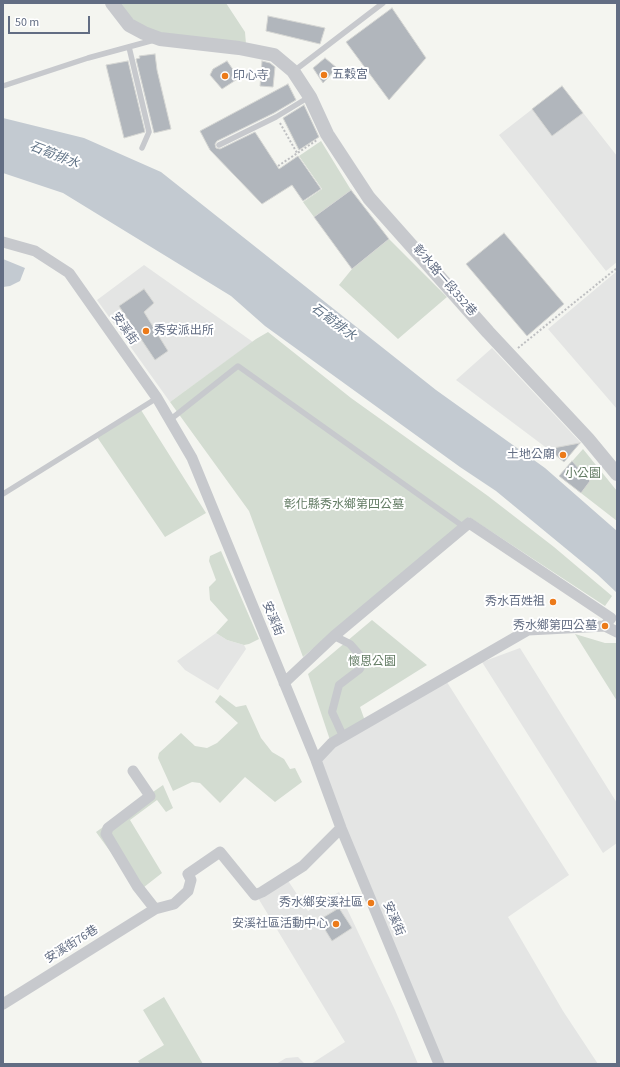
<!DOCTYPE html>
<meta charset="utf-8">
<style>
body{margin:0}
#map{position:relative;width:620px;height:1067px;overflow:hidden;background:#f4f5f0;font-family:"Source Sans 3",sans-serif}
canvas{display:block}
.frame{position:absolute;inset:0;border:4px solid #626d83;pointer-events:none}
.scale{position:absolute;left:8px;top:16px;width:82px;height:18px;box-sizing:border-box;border:2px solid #626d83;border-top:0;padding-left:5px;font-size:12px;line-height:14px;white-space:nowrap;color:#626d83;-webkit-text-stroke:3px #fff;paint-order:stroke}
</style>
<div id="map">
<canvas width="620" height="1067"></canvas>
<div class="frame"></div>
<div class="scale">50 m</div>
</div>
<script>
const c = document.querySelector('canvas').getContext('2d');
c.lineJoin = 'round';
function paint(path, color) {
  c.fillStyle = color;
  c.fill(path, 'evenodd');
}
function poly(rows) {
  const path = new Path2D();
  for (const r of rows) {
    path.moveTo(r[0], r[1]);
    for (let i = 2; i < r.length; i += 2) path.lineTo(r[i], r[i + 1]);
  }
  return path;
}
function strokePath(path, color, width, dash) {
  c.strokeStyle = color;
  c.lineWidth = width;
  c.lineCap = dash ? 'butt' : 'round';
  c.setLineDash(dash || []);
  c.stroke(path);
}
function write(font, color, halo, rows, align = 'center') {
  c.font = font + ' "Source Sans 3","Noto Sans TC",sans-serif';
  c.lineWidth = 4;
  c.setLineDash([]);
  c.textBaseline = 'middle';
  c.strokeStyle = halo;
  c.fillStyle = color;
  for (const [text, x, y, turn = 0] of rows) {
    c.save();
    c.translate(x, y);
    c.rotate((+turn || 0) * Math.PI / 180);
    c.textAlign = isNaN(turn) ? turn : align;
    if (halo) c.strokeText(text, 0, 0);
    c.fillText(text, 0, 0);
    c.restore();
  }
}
const built = poly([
 [562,86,617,156,617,262,606,271,499,135],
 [144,265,253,342,170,402,97,300],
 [617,271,617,409,548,329],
 [492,348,581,443,548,449,456,380],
 [216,633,227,640,244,645,246,649,218,690,185,670,177,661],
 [520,648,617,803,617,843,603,853,482,662],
 [445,679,569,875,508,917,563,1011,598,1064,441,1064,313,760],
 [283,873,308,911,339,892,395,1010,418,1064,311,1064,345,1042,255,893],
 [298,1057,305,1064,276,1064,286,1058]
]);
const green = poly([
 [116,3,226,3,245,32,246,44,145,31],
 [321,141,351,190,314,217,303,202,322,189,299,156],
 [389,239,447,297,398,339,339,285,352,269],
 [268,332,351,398,488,496,554,547,612,596,605,606,469,517,303,657,249,511,170,402,256,339],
 [141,410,206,513,165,537,97,437],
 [583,449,617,491,617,521,559,476],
 [221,551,259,639,249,644,244,645,227,640,216,633,228,620,210,600,209,587,216,580,209,561,210,556],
 [372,620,427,665,360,707,365,721,330,740,308,674],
 [575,634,605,643,617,643,617,701],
 [220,695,236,707,246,705,261,738,272,752,284,759,290,769,295,768,302,782,275,802,245,777,220,803,200,783,192,782,173,791,158,758,159,753,181,733,195,746,207,748,217,743,238,723,215,702],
 [163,785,173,808,166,812,157,800,130,820,162,873,139,891,96,832],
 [164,997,203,1064,140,1064,138,1061,164,1045,143,1010]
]);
const water = poly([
 [3,118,84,138,161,172,436,390,545,468,617,531,617,593,598,575,496,491,460,467,265,326,231,296,63,193,3,173],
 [3,259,25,268,20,281,10,286,3,287]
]);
const building = poly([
 [392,8,426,58,389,100,346,42,392,8],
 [268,16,325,28,320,44,266,31,268,16],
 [155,54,157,70,171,129,154,133,136,59,140,58,139,56,155,54],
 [325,58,337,68,323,83,313,68,325,58],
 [128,61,145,132,124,138,106,65,128,61],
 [227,61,239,78,222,89,210,75,213,69,227,61],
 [262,61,270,63,275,67,273,87,260,86,262,61],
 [288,84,296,100,274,113,217,141,215,144,216,148,220,149,255,132,279,169,298,156,321,189,303,201,292,185,262,204,210,150,200,131,288,84],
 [562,86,583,113,552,136,532,109,562,86],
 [304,105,319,137,299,150,283,118,304,105],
 [351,190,389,239,352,269,314,217,351,190],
 [504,233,564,304,527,336,466,264,504,233],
 [144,289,154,303,144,312,168,351,155,360,119,306,144,289],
 [580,443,564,462,548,449,580,443],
 [572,461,590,481,581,493,559,476,572,461],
 [339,908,352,928,332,941,319,920,339,908]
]);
const path = poly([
 [280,123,297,153],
 [278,166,317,140],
 [518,348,617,268]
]);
const service = poly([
 [129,47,149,132,142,148],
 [294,71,383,3],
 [3,86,88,58,154,40],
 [219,145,276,117,309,97],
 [171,419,238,366,464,527],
 [3,494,157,398]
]);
const pedestrian = poly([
 [334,636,350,644,364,660,360,669,339,685,332,712,343,736]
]);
const minor = poly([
 [3,242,35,251,69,273,157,398,192,458,316,760,341,828,439,1064],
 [284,683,334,636,469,523,611,618,605,626],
 [316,760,332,743,528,630,605,626,617,632],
 [133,771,150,796,108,828,106,834,137,886,155,909],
 [3,1004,155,909,174,904,188,891,191,880,188,874,220,852,255,895,262,892,303,866,341,828]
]);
const tertiary = poly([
 [112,3,129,25,144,33,160,39,239,48,274,55,293,71,310,97,327,134,369,198,488,332,588,439,617,474]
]);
const markers = [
 [324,75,4,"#ec7a19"],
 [225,76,4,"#ec7a19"],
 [146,331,4,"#ec7a19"],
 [563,455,4,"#ec7a19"],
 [553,602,4,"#ec7a19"],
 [605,626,4,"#ec7a19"],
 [371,903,4,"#ec7a19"],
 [336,924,4,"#ec7a19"]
];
const poiNames = [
 ["五穀宮",332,75,"left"],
 ["印心寺",233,76,"left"],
 ["秀安派出所",154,331,"left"],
 ["土地公廟",555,455],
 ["秀水百姓祖",545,602],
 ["秀水鄉第四公墓",597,626],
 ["秀水鄉安溪社區",363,903],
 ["安溪社區活動中心",328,924]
];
const streetNames = [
 ["彰水路一段352巷",444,281,49],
 ["安溪街",124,329,55],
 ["安溪街",272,619,68],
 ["安溪街",393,919,67],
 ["安溪街76巷",72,945,-32]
];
const parkNames = [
 ["小公園",583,474],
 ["彰化縣秀水鄉第四公墓",344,505],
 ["懷恩公園",372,662]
];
const waterNames = [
 ["石筍排水",54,156,21],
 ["石筍排水",333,323,37]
];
paint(built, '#e4e5e4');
paint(green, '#d3dcd1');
paint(water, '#c3cad1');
paint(building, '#b1b6bc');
strokePath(building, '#d5d6d3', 1);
strokePath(path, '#bebfc1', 2, [2, 2]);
strokePath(service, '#c7c9cd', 5.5);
strokePath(pedestrian, '#c7c9cd', 8);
strokePath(minor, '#c7c9cd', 11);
strokePath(tertiary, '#c7c9cd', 14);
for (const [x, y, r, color] of markers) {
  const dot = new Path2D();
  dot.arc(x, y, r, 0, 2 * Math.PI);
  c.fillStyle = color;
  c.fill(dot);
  strokePath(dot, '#fff', 1.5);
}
write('12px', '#626d83', '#fff', poiNames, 'right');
write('12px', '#626d83', '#fff', streetNames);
write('12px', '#617a62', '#fff', parkNames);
write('italic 13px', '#637588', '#fff', waterNames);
</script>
